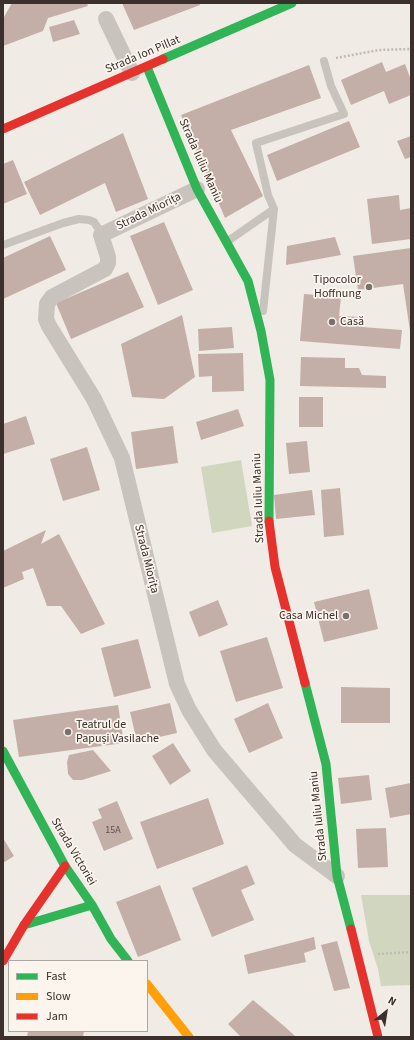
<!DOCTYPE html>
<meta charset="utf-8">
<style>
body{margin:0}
#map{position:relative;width:414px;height:1040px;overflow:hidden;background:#f0ebe5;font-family:"Source Sans 3",sans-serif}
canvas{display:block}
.frame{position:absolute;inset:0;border:4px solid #3b302b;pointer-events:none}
.legend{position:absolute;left:8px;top:960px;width:140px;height:72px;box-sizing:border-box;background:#fbf5ee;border:1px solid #aea6a0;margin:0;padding:5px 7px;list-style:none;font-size:12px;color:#3b302b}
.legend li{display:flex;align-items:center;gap:8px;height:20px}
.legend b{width:20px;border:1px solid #aea6a0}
.north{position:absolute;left:366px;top:992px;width:40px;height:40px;-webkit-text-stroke:3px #fbf5ee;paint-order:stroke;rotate:30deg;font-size:11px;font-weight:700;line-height:16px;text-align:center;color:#3b302b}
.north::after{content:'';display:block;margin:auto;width:14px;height:18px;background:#3b302b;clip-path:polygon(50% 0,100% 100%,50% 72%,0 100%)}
</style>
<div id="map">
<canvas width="414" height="1040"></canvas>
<div class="frame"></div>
<ul class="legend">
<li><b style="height:5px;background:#30b455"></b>Fast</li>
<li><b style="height:5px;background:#ff9f0a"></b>Slow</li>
<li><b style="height:5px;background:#e5322d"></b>Jam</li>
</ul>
<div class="north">N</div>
</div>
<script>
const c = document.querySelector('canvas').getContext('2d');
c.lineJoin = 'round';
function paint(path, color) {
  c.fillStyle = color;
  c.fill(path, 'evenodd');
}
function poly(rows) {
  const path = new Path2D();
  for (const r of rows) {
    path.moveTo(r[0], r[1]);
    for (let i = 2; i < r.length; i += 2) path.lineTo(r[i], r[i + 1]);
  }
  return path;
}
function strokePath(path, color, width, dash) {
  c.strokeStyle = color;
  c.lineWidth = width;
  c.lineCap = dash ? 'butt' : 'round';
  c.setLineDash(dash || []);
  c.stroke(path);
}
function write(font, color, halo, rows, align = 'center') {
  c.font = font + ' "Source Sans 3",sans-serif';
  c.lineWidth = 3.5;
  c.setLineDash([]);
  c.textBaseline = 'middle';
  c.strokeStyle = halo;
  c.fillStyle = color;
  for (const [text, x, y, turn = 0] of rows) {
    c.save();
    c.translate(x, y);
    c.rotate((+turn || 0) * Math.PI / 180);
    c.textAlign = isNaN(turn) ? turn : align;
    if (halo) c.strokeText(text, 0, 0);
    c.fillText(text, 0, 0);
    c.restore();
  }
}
const green = poly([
 [241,460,252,526,212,533,201,467],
 [361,895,411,895,411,985,381,986,378,969,369,941]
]);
const building = poly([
 [12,3,87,3,88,6,48,18,43,31,3,46,3,18,4,17],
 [122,3,199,3,200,5,134,30],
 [74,20,80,34,53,42,49,27],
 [382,62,386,72,405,64,411,80,411,95,389,104,384,91,351,105,341,80],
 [309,65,321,98,231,130,263,196,225,218,181,115],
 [349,121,360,147,277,181,267,155],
 [123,133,148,199,116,212,105,183,40,215,24,182],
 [411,136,411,157,405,159,397,141],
 [13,160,27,194,3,204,3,164],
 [399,195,400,210,411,208,411,239,372,244,367,199],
 [164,222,193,290,158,305,130,236],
 [50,236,66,270,3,299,3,258],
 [335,237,341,255,286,265,287,246],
 [411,248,411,331,410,331,403,284,358,290,353,256],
 [128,272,144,307,71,339,56,303],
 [304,294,341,297,339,316,363,317,362,327,402,330,400,349,300,341],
 [182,315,195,377,164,399,132,397,121,344],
 [232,327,234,348,199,351,198,329],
 [243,353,244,391,212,392,212,376,199,377,198,354],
 [301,357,345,358,345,368,359,368,362,375,386,376,386,388,300,386],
 [299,397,323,397,323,427,299,427],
 [238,409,244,426,201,440,196,422],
 [26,416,35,444,3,454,3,424],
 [173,426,178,463,136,469,131,432],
 [307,441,310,472,289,474,286,443],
 [87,447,100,490,63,501,50,459],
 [340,488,344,535,324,537,321,490],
 [312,490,315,515,276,519,274,495],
 [46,530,41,544,59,534,105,624,81,634,61,606,47,606,33,568,22,572,24,579,3,588,3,551],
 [369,589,378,629,324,642,314,602],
 [218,600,228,625,199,637,189,612],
 [267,637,283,688,236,702,220,651],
 [138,639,151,688,114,697,101,648],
 [341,687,390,688,390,723,341,723],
 [170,703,177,733,137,742,130,712],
 [268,703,283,738,249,753,234,719],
 [118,705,124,743,19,757,13,720],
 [173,743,191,771,170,785,152,756],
 [93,750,111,771,82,780,73,780,68,774,67,762,69,755],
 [369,775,372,800,341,804,338,778],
 [411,783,411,814,390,818,385,788],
 [208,798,224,844,157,869,140,822],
 [117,801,133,839,104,851,92,822,102,818,98,809],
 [386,828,388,867,358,868,356,829],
 [3,838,14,856,3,863],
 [247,865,255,884,241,890,254,920,212,937,192,888],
 [160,885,181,940,138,957,116,902],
 [314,937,316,949,304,953,306,962,248,974,244,955],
 [337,941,350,988,334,991,321,945],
 [253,1000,284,1026,296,1037,241,1037,228,1024],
 [28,1031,84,1031,83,1037,27,1037]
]);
const path = poly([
 [336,58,379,50,411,49],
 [378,954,411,952]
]);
const lane = poly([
 [228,241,274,209,268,195,256,143,344,114,331,86,324,61],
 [3,245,63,223,79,219,89,220,94,222,98,228,101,235],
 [263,311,274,209]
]);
const street = poly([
 [106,19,132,73],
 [197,189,101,235,108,257,108,263,105,269,52,297,47,304,46,319,49,326,94,399,122,458,177,684,189,710,214,750,295,845,337,876]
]);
const fast = poly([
 [163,59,292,3],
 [147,67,197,189,248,281,261,331,270,380,269,521],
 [305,683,326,764,337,876,351,929],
 [3,751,65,866,92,905,111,939,128,961],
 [24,925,92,905]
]);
const slow = poly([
 [147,984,189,1037]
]);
const jam = poly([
 [3,129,163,59],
 [269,521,275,567,305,683],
 [351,929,378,1037],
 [3,961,24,925,65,866]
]);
const markers = [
 [369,287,4,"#7a716c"],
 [332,322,4,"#7a716c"],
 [346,616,4,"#7a716c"],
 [68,732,4,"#7a716c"]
];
const numberNames = [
 ["15A",113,831]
];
const streetNames = [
 ["Strada Ion Pillat",143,55,-23],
 ["Strada Iuliu Maniu",200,161,66],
 ["Strada Miorița",149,212,-26],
 ["Strada Iuliu Maniu",259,498,-92],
 ["Strada Miorița",146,559,76],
 ["Strada Iuliu Maniu",319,816,-96],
 ["Strada Victoriei",73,852,59]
];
const poiNames = [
 ["Tipocolor",361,280],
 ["Hoffnung",361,294],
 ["Casă",340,322,"left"],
 ["Casa Michel",338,616],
 ["Teatrul de",76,725,"left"],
 ["Papuși Vasilache",76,739,"left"]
];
paint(green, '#d1d6bf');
paint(building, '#c3afa7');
strokePath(path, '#c2bbb6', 2.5, [2, 2]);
strokePath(lane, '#c9c3be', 8);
strokePath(street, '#c9c3be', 16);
strokePath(fast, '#30b455', 9);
strokePath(slow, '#ff9f0a', 9);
strokePath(jam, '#e5322d', 9);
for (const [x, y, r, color] of markers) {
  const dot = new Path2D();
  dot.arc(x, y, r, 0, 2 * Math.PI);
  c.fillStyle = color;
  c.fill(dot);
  strokePath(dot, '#fbf5ee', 1.5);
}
write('10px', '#5d504a', null, numberNames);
write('12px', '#3b302b', '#fbf5ee', streetNames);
write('12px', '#3b302b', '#fbf5ee', poiNames, 'right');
</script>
